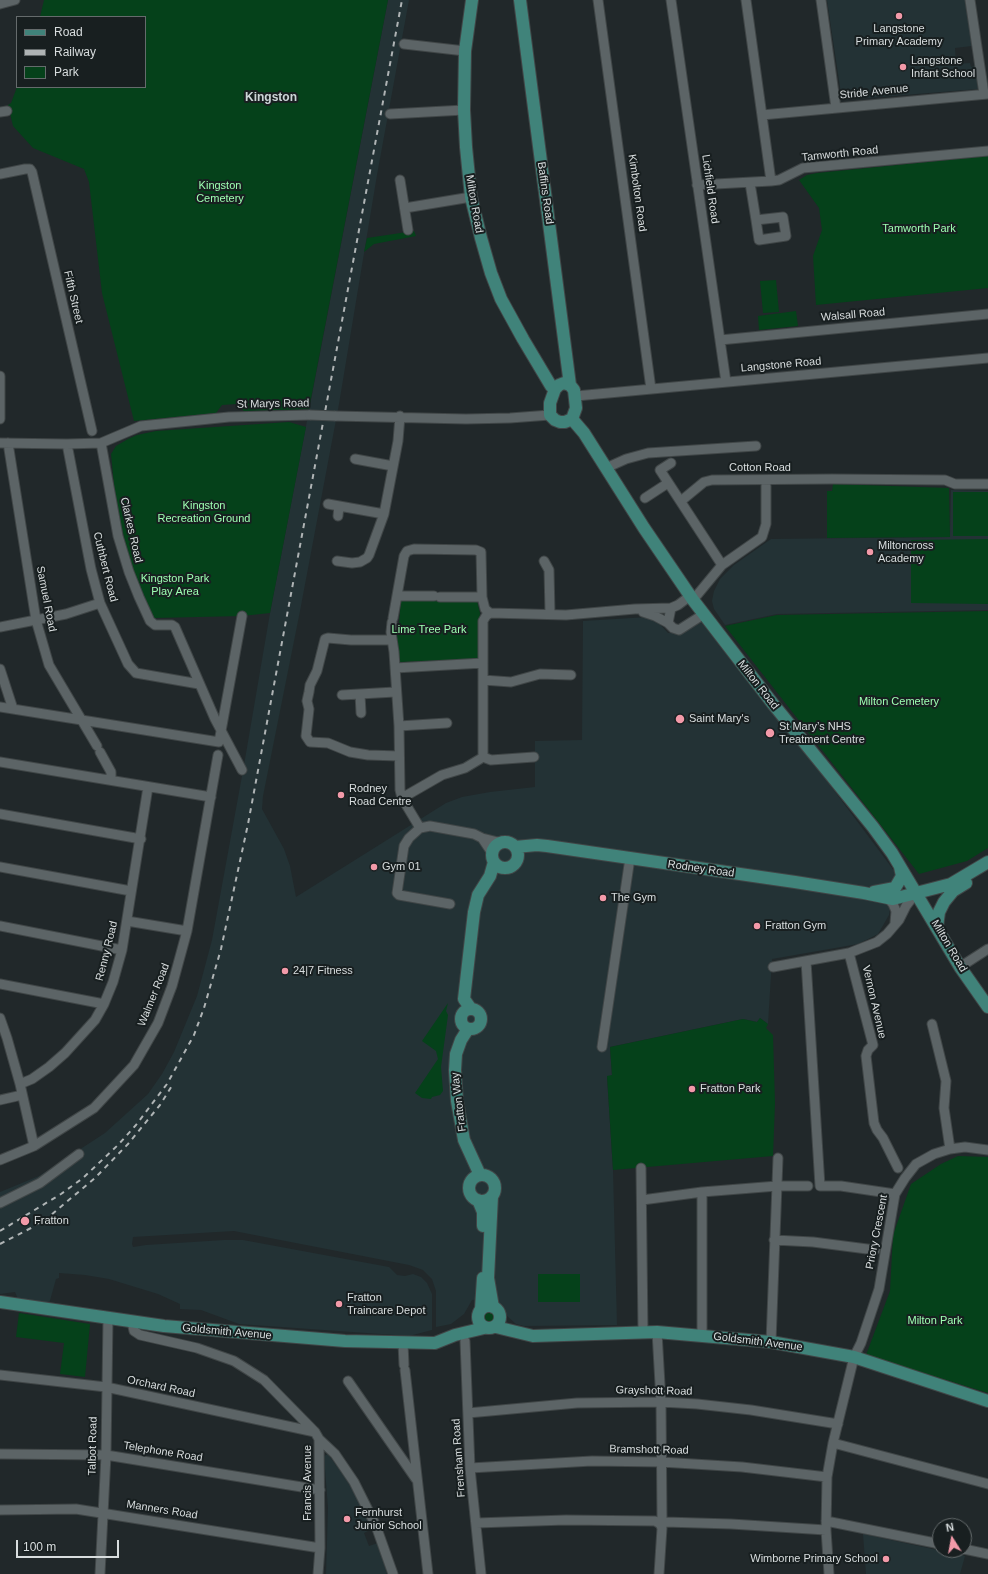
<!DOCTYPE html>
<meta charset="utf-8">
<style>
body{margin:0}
#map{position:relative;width:988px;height:1574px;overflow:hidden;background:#21282a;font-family:Helvetica,sans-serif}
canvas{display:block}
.legend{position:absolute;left:16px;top:16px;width:130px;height:72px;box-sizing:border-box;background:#181f20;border:1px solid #656b6c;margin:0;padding:5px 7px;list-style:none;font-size:12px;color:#d8ddde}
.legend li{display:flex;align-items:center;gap:8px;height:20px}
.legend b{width:20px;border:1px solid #656b6c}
.north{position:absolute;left:932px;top:1518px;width:40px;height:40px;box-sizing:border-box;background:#181f20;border:1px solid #656b6c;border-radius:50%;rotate:349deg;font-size:11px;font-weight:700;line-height:16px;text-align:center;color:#d8ddde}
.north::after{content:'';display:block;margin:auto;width:14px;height:18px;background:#f39aa9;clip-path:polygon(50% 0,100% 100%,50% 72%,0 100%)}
.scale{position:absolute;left:16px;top:1540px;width:103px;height:18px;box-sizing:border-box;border:2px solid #d8ddde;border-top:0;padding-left:5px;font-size:12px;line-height:14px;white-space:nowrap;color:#d8ddde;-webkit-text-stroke:3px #181f20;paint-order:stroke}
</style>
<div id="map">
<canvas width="988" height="1574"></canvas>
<ul class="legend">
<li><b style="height:5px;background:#40837a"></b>Road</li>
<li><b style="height:5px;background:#afb4b5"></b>Railway</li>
<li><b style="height:11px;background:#05411a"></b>Park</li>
</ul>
<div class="north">N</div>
<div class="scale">100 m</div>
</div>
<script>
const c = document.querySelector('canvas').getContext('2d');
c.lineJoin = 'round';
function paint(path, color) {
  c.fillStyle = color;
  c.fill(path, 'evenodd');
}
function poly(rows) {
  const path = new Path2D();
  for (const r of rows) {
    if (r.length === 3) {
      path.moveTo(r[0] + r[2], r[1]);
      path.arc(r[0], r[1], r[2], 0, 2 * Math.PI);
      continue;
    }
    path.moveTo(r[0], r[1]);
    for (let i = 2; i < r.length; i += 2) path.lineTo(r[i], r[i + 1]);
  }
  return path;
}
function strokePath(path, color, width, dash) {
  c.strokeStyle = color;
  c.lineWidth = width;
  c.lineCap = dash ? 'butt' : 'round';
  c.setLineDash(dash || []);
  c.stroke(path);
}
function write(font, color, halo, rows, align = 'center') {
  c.font = font + ' Helvetica,sans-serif';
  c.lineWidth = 4;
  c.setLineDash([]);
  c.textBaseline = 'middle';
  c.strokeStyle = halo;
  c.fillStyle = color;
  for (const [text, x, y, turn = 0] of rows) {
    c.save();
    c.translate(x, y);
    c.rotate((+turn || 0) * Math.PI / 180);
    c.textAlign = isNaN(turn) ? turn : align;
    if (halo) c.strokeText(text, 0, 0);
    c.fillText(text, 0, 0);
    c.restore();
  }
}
const built = poly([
 [388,0,409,0,377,175,339,404,300,611,263,796,262,809,284,849,290,866,296,897,446,803,462,797,490,792,535,787,535,741,582,740,583,621,648,617,657,621,668,633,682,633,702,622,760,698,824,777,895,872,889,915,878,934,858,944,772,959,768,1024,760,1018,757,1022,743,1019,610,1047,612,1076,607,1077,613,1170,617,1325,524,1326,516,1324,507,1316,495,1299,472,1300,464,1314,451,1324,436,1327,436,1291,432,1279,423,1270,409,1265,234,1231,133,1237,132,1244,133,1247,146,1245,224,1240,243,1240,389,1267,397,1275,405,1276,413,1274,421,1277,427,1283,432,1294,432,1330,409,1336,239,1324,201,1310,180,1309,180,1304,158,1294,109,1279,85,1275,59,1273,59,1278,56,1279,49,1304,18,1299,15,1292,0,1294,0,1192,39,1176,105,1133,148,1094,162,1074,174,1052,197,996,212,940,244,765,270,613],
 [827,0,965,0,972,46,955,48,956,64,970,63,971,67,975,66,978,89,842,100],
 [951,490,988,491,988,610,777,614,725,625,714,609,712,601,714,591,720,579,734,565,771,539,950,537],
 [328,1454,348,1482,357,1499,372,1529,364,1533,369,1546,378,1543,387,1574,326,1574,328,1508,324,1456],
 [863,1534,965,1556,960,1574,866,1574]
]);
const green = poly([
 [44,0,388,0,309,409,244,411,236,404,222,405,216,413,134,421,102,293,89,182,84,169,33,148,13,126,8,105,11,103,17,87,145,87,145,17,40,17],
 [988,156,988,288,816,305,813,256,822,230,819,208,799,180,807,175,817,173],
 [414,231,416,236,374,244,364,252,367,238],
 [776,280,779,312,763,313,760,281],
 [796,311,798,326,759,330,758,316],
 [289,422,306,427,270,613,242,616,154,618,132,569,116,505,111,454,116,446,128,439,137,435,156,431],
 [833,484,949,488,950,537,827,538,827,491,832,491],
 [953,492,988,492,988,536,953,536],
 [988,539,988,604,911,603,911,540],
 [401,600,477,601,480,613,478,639,479,659,399,662,395,632,399,623],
 [988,611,988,848,967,861,919,874,725,626,777,615],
 [448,1003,446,1011,448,1015,441,1067,443,1091,440,1095,432,1097,431,1099,422,1098,415,1093,438,1059,436,1051,422,1041],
 [760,1018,768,1024,766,1028,773,1035,775,1103,773,1156,613,1170,607,1076,612,1075,610,1047,743,1019,757,1022],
 [958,1156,988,1157,988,1393,866,1355,890,1291,893,1235,911,1184,941,1164],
 [538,1274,580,1274,580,1302,538,1302],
 [490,1317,5],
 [19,1313,90,1324,85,1377,60,1374,64,1343,16,1337]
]);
const minor = poly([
 [598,0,651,389],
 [671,0,726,382],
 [746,0,771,181],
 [821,0,836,108],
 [970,0,984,94],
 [0,4,15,0],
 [404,44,465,51],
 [0,112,7,111],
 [390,114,464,110],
 [762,115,988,94],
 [0,174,25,169,30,169,32,172,92,431],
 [400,180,408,230],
 [750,183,756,220,783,217,786,236,759,240,756,220],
 [697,185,771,181,779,180,803,168,988,151],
 [405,208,471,197],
 [720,340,988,314],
 [0,376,0,419],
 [576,396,988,358],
 [335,416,466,419,510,418,550,415],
 [0,443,67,444,101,443,141,426,229,417,310,415],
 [8,443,36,620,49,665,97,746],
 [101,443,118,536,129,572,139,597,150,621,155,625,172,625,175,627,215,719,242,770],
 [67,444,91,569,100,603,128,664,136,673,199,684],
 [355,459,393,466],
 [671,463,660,470,722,565,693,600],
 [606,468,626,459,648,453,756,446],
 [645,498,668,483],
 [681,501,704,482,712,480,832,479,945,480,955,484,988,484],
 [328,504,384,514],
 [338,516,339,506],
 [337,561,352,563,360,562,367,558,369,555,384,514,398,441,400,416],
 [544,561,549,570,550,613],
 [722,565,762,537,766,524,766,480],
 [397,596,434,596],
 [440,597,482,597],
 [671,608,668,623,673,628,679,630,704,614],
 [643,612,655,616,668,623],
 [490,613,486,616,483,621,483,757,491,760,534,757],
 [393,618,404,556,407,551,414,549,476,550,481,552,482,597,485,609,490,613,566,615,635,609,671,608,678,605,690,596],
 [392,622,391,632,394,652,399,726,400,790,402,798,420,828],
 [0,627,66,614,100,603],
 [392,640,351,640,328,638,325,639,317,671,310,685,309,692,307,701,309,709,306,736,310,742,328,743,350,752,368,755,399,756],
 [395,668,483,663],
 [0,669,13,709],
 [483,680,511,682,540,674,571,675],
 [360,694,361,713],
 [342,695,395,692],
 [0,707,219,742,242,616],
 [399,726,447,723],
 [100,752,111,772,111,780],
 [0,762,211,797],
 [402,798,442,775,465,768,480,759],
 [0,814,141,839],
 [482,838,492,853],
 [0,867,131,891],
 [888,898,893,904,896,911,895,923],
 [450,904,399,895,397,893,404,846,409,838,420,828,430,826,474,834,482,838,502,843],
 [127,921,187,931],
 [0,926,122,950],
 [849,953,873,1045,868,1050,866,1056,874,1123,877,1130,883,1138,898,1168],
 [806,961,820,1186,841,1186,895,1194],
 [773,967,849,953,877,942,887,934,899,920,906,906,916,893],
 [960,967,988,949],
 [0,984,104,1004],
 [0,1018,7,1038,20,1084,34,1146],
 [932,1024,946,1081,944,1108,950,1149],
 [602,1047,630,858],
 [20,1084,32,1079,49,1067,65,1053,95,1020,104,1004,113,982,122,950,148,787],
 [0,1100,22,1095],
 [0,1160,34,1146,94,1108,134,1065,158,1023,172,986,187,931,218,755],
 [641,1168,643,1332],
 [642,1200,702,1192,777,1186,808,1186],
 [0,1203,40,1183,79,1154],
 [774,1240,813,1242,875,1250],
 [132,1322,134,1331,140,1335,197,1348,234,1361,264,1380,315,1432,319,1439,320,1548,318,1574],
 [657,1332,661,1402,662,1520,665,1522,731,1524,826,1530],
 [702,1335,702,1192],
 [465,1341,470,1468,481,1574],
 [771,1342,778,1158],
 [403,1343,404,1365],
 [405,1370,428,1574],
 [0,1375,106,1387,315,1432],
 [348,1381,416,1479],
 [468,1413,577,1403,661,1402,697,1404,751,1410,838,1424],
 [319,1439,335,1454,354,1482,376,1526,393,1574],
 [833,1443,988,1484],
 [0,1454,106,1455,320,1490],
 [470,1468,592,1461,661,1462,742,1467,827,1477],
 [0,1510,76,1509,320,1548],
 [826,1521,940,1544],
 [476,1523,566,1520,655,1521,660,1524,662,1528,659,1574],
 [964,1549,988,1554],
 [100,1574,106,1455,108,1318],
 [829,1574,826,1530,827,1477,833,1443,854,1357,861,1343,879,1289,895,1194,905,1178,916,1164,934,1154,950,1149,965,1147,988,1150]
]);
const major = poly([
 [472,0,465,51,464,110,466,147,471,197,481,238,491,273,501,299,523,339,551,386,555,389],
 [520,0,570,385],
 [564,383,570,385,574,390,576,408,572,419,565,422,560,422,555,420,550,415,550,403,555,389,559,385,564,383],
 [572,419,584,433,644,528,693,600,773,704,873,827,892,853,960,967,988,1007],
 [505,855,13],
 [515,847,537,845,547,846,795,882,864,893,893,899,951,884,988,862],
 [874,892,895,888,902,876,900,867],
 [937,927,939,912,944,902,953,891,966,883],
 [471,1019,10],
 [471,1009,464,999,474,912,478,895,490,876,494,862],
 [468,1029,461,1040,456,1054,455,1070,457,1101,464,1140,480,1175],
 [482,1188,13],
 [492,1196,488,1278,493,1307],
 [478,1200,483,1212,483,1226],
 [0,1302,164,1326,345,1341,435,1343,455,1335,484,1328],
 [489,1317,11],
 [481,1309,483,1278],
 [496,1327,533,1336,657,1332,771,1342,854,1357,988,1401]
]);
const rail = poly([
 [0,1231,61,1194,83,1178,118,1145,136,1125,167,1084,194,1035,204,1008,221,949,248,824,402,0],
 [0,1244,31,1228,51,1215,95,1178,128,1144,160,1105,173,1084]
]);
const minorBridge = poly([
 [310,415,335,416]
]);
const markers = [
 [899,16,4,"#f39aa9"],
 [903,67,4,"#f39aa9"],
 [870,552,4,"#f39aa9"],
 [680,719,5,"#f39aa9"],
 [770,733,5,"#f39aa9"],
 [341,795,4,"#f39aa9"],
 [374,867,4,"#f39aa9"],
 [603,898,4,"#f39aa9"],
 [757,926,4,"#f39aa9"],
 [285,971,4,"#f39aa9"],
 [692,1089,4,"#f39aa9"],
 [25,1221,5,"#f39aa9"],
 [339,1304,4,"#f39aa9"],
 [347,1519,4,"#f39aa9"],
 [886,1559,4,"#f39aa9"]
];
const poiNames = [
 ["Langstone",899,29,"center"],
 ["Primary Academy",899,42,"center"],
 ["Langstone",911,61],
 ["Infant School",911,74],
 ["Miltoncross",878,546],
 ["Academy",878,559],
 ["Saint Mary's",689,719],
 ["St Mary’s NHS",779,727],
 ["Treatment Centre",779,740],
 ["Rodney",349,789],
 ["Road Centre",349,802],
 ["Gym 01",382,867],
 ["The Gym",611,898],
 ["Fratton Gym",765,926],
 ["24|7 Fitness",293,971],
 ["Fratton Park",700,1089],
 ["Fratton",34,1221],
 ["Fratton",347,1298],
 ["Traincare Depot",347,1311],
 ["Fernhurst",355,1513],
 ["Junior School",355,1526],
 ["Wimborne Primary School",878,1559,"right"]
];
const streetNames = [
 ["Stride Avenue",874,92,-6],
 ["Tamworth Road",840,154,-6],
 ["Lichfield Road",710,189,82],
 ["Baffins Road",545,193,82],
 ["Kimbolton Road",637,193,82],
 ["Milton Road",474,204,80],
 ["Fifth Street",73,297,77],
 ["Walsall Road",853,315,-5],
 ["Langstone Road",781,365,-5],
 ["St Marys Road",273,404,-1],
 ["Cotton Road",760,468],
 ["Clarkes Road",131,530,77],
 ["Cuthbert Road",105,567,76],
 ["Samuel Road",46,599,79],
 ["Milton Road",758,685,52],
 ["Rodney Road",701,869,8],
 ["Milton Road",949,946,59],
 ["Renny Road",107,951,-76],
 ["Walmer Road",154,995,-68],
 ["Vernon Avenue",874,1002,77],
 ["Fratton Way",459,1102,-97],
 ["Priory Crescent",877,1232,-79],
 ["Goldsmith Avenue",227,1332,5],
 ["Goldsmith Avenue",758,1342,7],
 ["Orchard Road",161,1387,12],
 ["Grayshott Road",654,1391,1],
 ["Talbot Road",93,1446,-89],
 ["Bramshott Road",649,1450,1],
 ["Telephone Road",163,1452,9],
 ["Frensham Road",459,1458,-94],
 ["Francis Avenue",308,1483,-90],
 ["Manners Road",162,1510,9]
];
const parkNames = [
 ["Kingston",220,186],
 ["Cemetery",220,199],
 ["Tamworth Park",919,229],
 ["Kingston",204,506],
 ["Recreation Ground",204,519],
 ["Kingston Park",175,579],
 ["Play Area",175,592],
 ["Lime Tree Park",429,630],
 ["Milton Cemetery",899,702],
 ["Milton Park",935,1321]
];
const neighbourhoodNames = [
 ["Kingston",271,98]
];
paint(built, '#233235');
paint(green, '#05411a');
strokePath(minor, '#404647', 11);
strokePath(major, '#404647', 14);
strokePath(minor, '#5c6466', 9);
strokePath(major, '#40837a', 12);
strokePath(rail, '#afb4b5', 2, [5, 5]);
strokePath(minorBridge, '#404647', 11, []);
strokePath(minorBridge, '#5c6466', 9);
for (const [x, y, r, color] of markers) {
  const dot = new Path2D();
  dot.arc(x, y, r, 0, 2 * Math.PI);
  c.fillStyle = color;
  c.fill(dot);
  strokePath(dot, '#181f20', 1.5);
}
write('11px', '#d8ddde', '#181f20', poiNames, 'left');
write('11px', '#d8ddde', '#181f20', streetNames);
write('11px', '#9effb2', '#181f20', parkNames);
write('bold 12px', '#ccd5d7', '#181f20', neighbourhoodNames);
</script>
